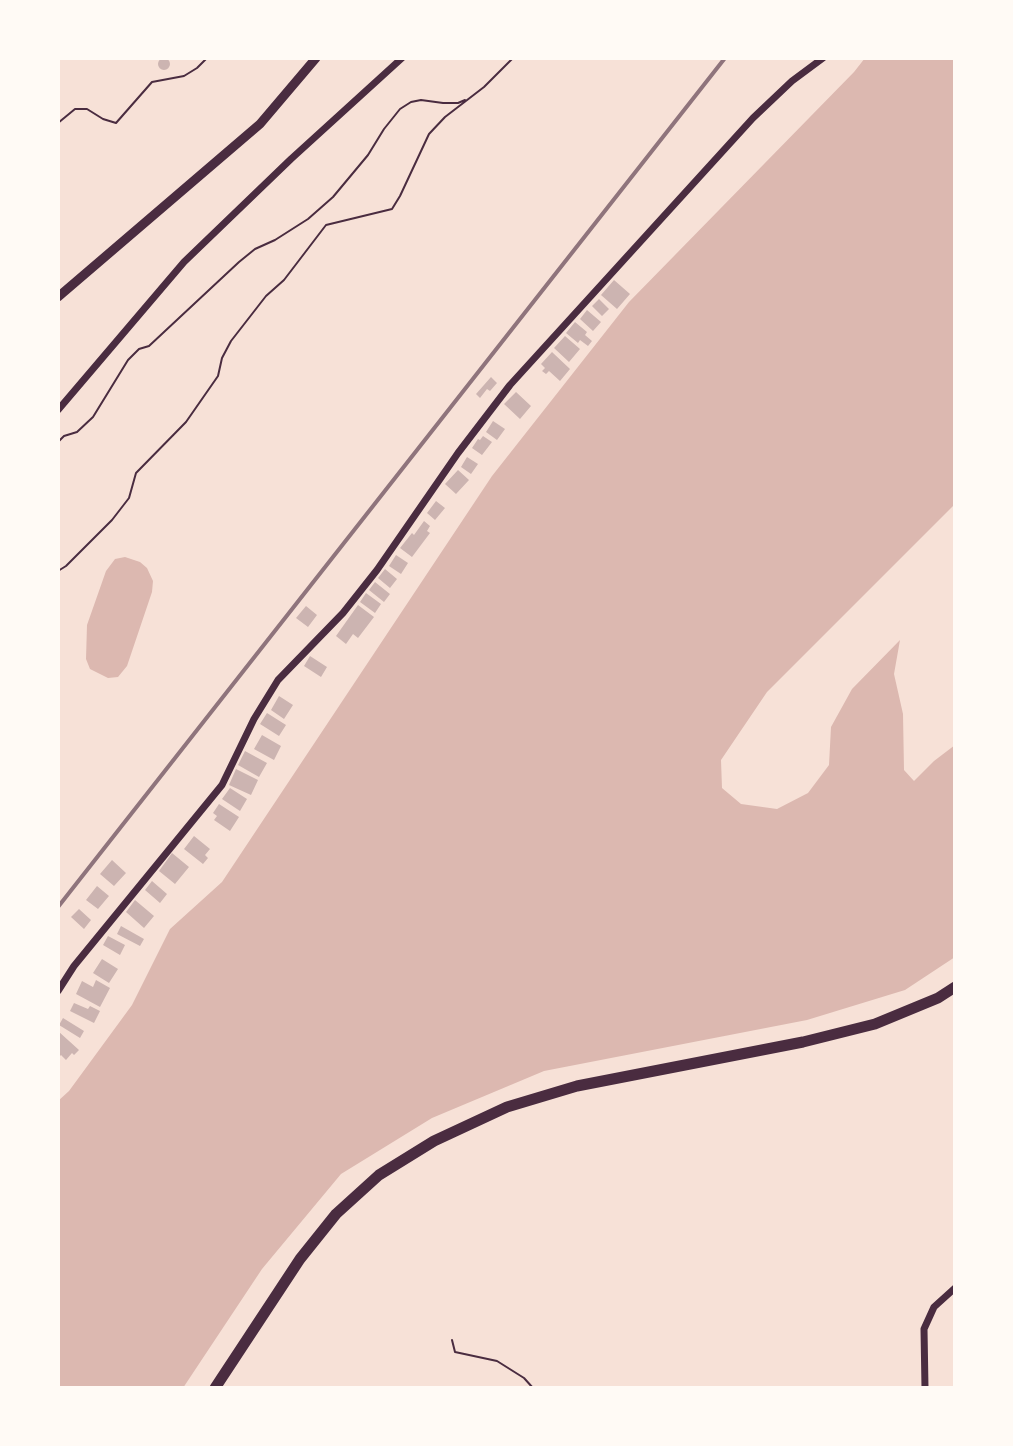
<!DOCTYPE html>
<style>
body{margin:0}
#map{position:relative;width:1013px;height:1446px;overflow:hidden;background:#f7e1d7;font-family:"IBM Plex Sans",sans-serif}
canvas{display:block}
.frame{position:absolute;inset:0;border:60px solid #fffaf5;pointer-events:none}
</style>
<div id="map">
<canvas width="1013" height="1446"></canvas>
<div class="frame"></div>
</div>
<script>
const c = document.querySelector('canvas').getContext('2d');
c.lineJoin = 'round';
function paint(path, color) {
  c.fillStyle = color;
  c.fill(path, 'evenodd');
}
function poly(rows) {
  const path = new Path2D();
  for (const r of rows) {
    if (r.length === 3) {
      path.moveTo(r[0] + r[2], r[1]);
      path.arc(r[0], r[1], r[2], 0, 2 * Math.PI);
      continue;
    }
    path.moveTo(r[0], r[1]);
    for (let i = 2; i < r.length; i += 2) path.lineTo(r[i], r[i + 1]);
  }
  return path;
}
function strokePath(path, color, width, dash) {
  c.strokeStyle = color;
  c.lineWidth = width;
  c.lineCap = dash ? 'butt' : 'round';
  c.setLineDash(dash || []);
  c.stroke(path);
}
const water = poly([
 [865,58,955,58,955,504,767,692,721,760,722,788,741,804,777,809,808,793,829,765,831,727,852,689,900,640,894,674,903,714,904,770,914,781,934,761,955,745,955,957,905,990,807,1020,544,1071,432,1118,341,1174,262,1269,183,1388,58,1388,58,1101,69,1091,132,1005,170,929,222,882,492,476,629,302,854,72],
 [125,557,140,562,147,568,153,581,152,592,127,666,118,677,108,678,90,669,86,659,87,625,106,571,115,559]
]);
const building = poly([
 [164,64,6],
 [614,280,630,294,617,309,601,295],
 [599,299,609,309,602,316,592,306],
 [587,310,601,322,593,331,580,319],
 [575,322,587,332,585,335,592,341,588,346,580,340,578,343,566,333],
 [565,336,580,349,569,362,554,348],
 [552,352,570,369,560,381,549,371,546,374,542,371,545,368,541,364],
 [491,377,497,383,490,391,487,389,480,398,476,394],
 [516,392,531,406,520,419,504,404],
 [493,421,505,429,497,440,486,432],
 [483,436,492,442,482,455,472,448,478,439,480,440],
 [467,457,478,464,471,474,461,467],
 [458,470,469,480,456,494,445,484],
 [436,501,445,508,435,520,427,513],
 [424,521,430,526,427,531,430,533,412,557,400,548,412,533,414,535],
 [396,555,408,563,401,574,389,566],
 [385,569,397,579,390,588,378,578],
 [375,582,390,594,384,602,369,590],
 [366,593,381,604,375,613,360,602],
 [358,605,374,617,358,638,353,634,346,644,336,636],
 [306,606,317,615,308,627,296,618],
 [310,656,327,667,321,677,304,666],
 [279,696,293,705,284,719,271,710],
 [267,713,286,725,279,736,260,724],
 [262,735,281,746,274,760,254,749],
 [245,751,267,763,259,777,238,765],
 [236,769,258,780,251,795,229,785],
 [230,788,247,799,240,811,222,799],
 [219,804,239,817,230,831,214,820,217,816,213,813],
 [194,836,210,849,205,855,208,858,203,864,184,849],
 [172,853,189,867,175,884,159,871],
 [112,860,126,873,114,886,100,874],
 [152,881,167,894,160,903,145,890],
 [97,886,109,896,98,909,86,900],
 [135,900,154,916,144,928,126,912],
 [79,909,91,920,84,929,71,917],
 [121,926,144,939,140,946,117,934],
 [108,936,125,945,120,955,103,945],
 [102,959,118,969,109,983,93,973],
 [96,980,110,988,100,1007,76,994,82,981,93,987],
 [74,1003,88,1009,90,1006,100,1011,94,1023,70,1011],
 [63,1018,84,1031,80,1038,59,1025],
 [58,1031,79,1050,74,1055,72,1053,66,1060,61,1055,58,1058]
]);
const path = poly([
 [58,123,75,109,87,109,103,119,116,123,152,82,184,76,197,68,207,58],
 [58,442,64,436,77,432,93,417,128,360,139,349,149,346,239,262,255,249,275,240,308,219,333,197,368,155,384,129,400,109,411,102,421,100,443,103,458,103,465,100],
 [58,571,66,566,112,520,129,498,136,473,186,422,218,376,222,358,231,341,266,296,284,280,326,225,392,209,400,196,429,134,445,117,484,87,513,58],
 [452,1340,455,1352,497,1361,524,1378,533,1388]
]);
const minor = poly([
 [58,410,184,262,291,159,402,58],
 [58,991,74,966,222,785,254,719,278,680,343,613,377,570,458,453,510,385,753,118,792,81,823,58],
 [925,1388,924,1329,934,1307,955,1288]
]);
const secondary = poly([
 [58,297,260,124,316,58]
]);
const primary = poly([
 [215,1388,300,1259,336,1214,379,1175,434,1141,507,1107,577,1086,803,1042,875,1024,938,998,955,987]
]);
const rail = poly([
 [58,907,725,58]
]);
paint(water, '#dcb8b0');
paint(building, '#ccb4b1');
strokePath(path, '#4a2c40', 2);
strokePath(minor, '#4a2c40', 7);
strokePath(secondary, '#4a2c40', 9);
strokePath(primary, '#4a2c40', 11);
strokePath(rail, '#8f747c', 4);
</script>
